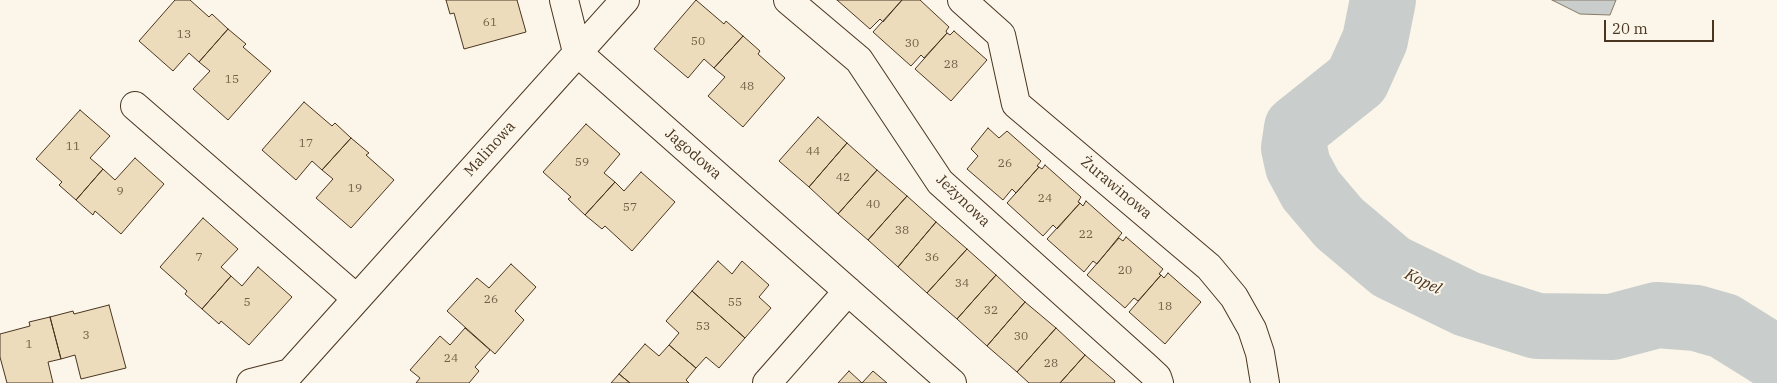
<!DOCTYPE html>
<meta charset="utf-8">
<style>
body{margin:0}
#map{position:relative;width:1777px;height:383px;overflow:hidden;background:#fbf6e9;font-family:"IBM Plex Serif",serif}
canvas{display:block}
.scale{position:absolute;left:1604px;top:20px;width:110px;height:22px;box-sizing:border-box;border:2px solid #4a3520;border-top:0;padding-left:6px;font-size:15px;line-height:18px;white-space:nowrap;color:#4a3520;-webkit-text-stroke:4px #fbf6e9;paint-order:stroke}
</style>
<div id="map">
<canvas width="1777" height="383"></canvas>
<div class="scale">20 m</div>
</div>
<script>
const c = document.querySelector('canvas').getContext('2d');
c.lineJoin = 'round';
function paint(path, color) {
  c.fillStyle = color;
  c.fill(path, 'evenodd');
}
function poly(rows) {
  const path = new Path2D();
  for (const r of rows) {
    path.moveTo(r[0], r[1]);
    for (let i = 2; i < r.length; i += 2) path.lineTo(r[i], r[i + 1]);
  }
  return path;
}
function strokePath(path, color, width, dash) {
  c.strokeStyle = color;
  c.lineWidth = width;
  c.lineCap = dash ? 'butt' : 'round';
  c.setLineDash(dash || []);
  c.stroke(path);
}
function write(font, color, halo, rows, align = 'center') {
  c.font = font + ' "IBM Plex Serif",serif';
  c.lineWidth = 4;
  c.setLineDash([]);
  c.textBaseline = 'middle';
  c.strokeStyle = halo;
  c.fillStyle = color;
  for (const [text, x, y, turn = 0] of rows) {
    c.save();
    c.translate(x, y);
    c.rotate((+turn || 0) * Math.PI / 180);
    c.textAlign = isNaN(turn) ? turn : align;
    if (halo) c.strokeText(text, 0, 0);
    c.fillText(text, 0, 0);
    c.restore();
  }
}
const water = poly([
 [1552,0,1616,0,1610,15,1580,14,1552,0]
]);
const river = poly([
 [1383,0,1375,40,1357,80,1297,128,1294,148,1298,166,1311,190,1339,223,1391,267,1467,304,1537,326,1612,327,1657,315,1696,318,1724,326,1777,359]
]);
const building = poly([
 [175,0,190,0,209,17,212,14,228,29,199,62,189,53,173,71,139,41,175,0],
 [446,0,517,0,526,32,464,49,454,13,450,14,446,0],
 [696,0,724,24,726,21,743,36,714,68,704,59,688,78,654,49,696,0],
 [837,0,902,0,883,22,880,19,870,29,837,0],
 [902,0,920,0,949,27,946,31,947,33,924,58,921,55,911,66,873,32,902,0],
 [228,29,246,44,243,47,271,71,228,120,193,89,210,71,199,62,228,29],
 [954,31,987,60,951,101,915,69,947,33,950,35,954,31],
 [743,36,760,51,758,54,785,78,743,127,708,96,725,77,714,68,743,36],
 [304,102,332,126,335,123,351,138,322,170,312,161,296,180,262,150,304,102],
 [80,110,110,136,90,158,103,169,76,200,59,185,62,182,36,159,80,110],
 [818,117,847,143,809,187,779,161,818,117],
 [586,124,620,154,604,173,615,182,585,215,568,199,571,197,543,172,586,124],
 [988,128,999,138,1007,131,1041,161,1037,166,1039,167,1016,193,1012,189,1003,200,967,169,978,156,971,149,988,128],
 [351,138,369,153,366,155,394,180,351,228,316,198,333,179,322,170,351,138],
 [847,143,877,170,838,214,809,187,847,143],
 [135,158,164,184,121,234,95,211,93,215,76,200,103,169,115,180,135,158],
 [1045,165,1081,197,1078,202,1080,203,1057,229,1053,225,1043,236,1007,203,1039,167,1042,169,1045,165],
 [877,170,907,196,868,240,838,214,877,170],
 [641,172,675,202,632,251,605,226,602,229,585,215,615,182,624,191,641,172],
 [907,196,936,222,898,267,868,240,907,196],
 [1086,201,1122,233,1097,264,1093,261,1084,272,1047,239,1080,203,1083,206,1086,201],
 [203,218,238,249,221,267,231,276,202,309,185,294,187,291,160,267,203,218],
 [936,222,967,249,927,293,898,267,936,222],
 [1126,237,1163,269,1159,274,1161,275,1138,301,1134,298,1125,308,1087,275,1119,238,1123,241,1126,237],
 [967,249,996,275,957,319,927,293,967,249],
 [718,261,732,274,742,261,769,285,759,297,771,308,745,338,692,291,718,261],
 [511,264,536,287,515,311,524,320,495,354,447,311,477,278,489,288,511,264],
 [258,267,292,297,249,345,221,321,219,324,202,309,231,276,242,286,258,267],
 [1168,273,1201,302,1165,344,1129,312,1161,275,1164,278,1168,273],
 [996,275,1025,302,987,346,957,319,996,275],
 [692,291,745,338,719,368,706,357,696,368,669,345,679,333,666,321,692,291],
 [1025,302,1056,328,1017,372,987,346,1025,302],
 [109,305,126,368,81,379,75,355,61,359,50,317,73,311,74,314,109,305],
 [50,317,61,359,48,362,53,383,7,383,0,357,0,334,30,326,29,322,50,317],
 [465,328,490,350,475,367,479,371,469,383,416,383,420,378,410,370,440,336,450,345,465,328],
 [1056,328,1085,355,1060,383,1029,383,1017,372,1056,328],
 [645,344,659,356,669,345,696,368,686,380,689,383,630,383,619,374,645,344],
 [1085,355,1115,381,1114,383,1060,383,1085,355],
 [849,371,862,383,873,371,887,383,838,383,849,371],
 [619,374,630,383,611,383,619,374]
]);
const street = poly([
 [564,0,577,52,952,383],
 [788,0,859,60,940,182,1145,366,1157,377,1159,383],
 [962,0,1001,35,1016,104,1209,267,1234,297,1252,329,1260,353,1265,383],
 [135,106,356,298],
 [251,383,290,373,625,0],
 [767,383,848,291]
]);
const numberNames = [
 ["61",490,23],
 ["13",184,35],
 ["50",698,42],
 ["30",912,44],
 ["28",951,65],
 ["15",232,80],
 ["48",747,87],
 ["17",306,144],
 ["11",73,147],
 ["44",813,152],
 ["59",582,163],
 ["26",1005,164],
 ["42",843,178],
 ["19",355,189],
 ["9",120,192],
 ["24",1045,199],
 ["40",873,205],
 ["57",630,208],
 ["38",902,231],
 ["22",1086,235],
 ["7",199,258],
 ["36",932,258],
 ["20",1125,271],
 ["34",962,284],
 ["26",491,300],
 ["5",247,303],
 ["55",735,303],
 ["18",1165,307],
 ["32",991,311],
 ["53",703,327],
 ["3",86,336],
 ["30",1021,337],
 ["1",29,345],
 ["24",451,359],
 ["28",1051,364]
];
const streetNames = [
 ["Malinowa",490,149,-48],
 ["Jagodowa",693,154,41],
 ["Żurawinowa",1116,188,40],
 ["Jeżynowa",963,201,44]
];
const waterNames = [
 ["Kopel",1423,282,26]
];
paint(water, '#c9cecd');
strokePath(water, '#887966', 1);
strokePath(river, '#c9cecd', 66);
paint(building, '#ecdcbc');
strokePath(building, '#4a3520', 1);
strokePath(street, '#4a3520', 30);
strokePath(street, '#fbf6e9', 28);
write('12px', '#725f47', null, numberNames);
write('15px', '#4a3520', '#fbf6e9', streetNames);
write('italic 16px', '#4a3520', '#fbf6e9', waterNames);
</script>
